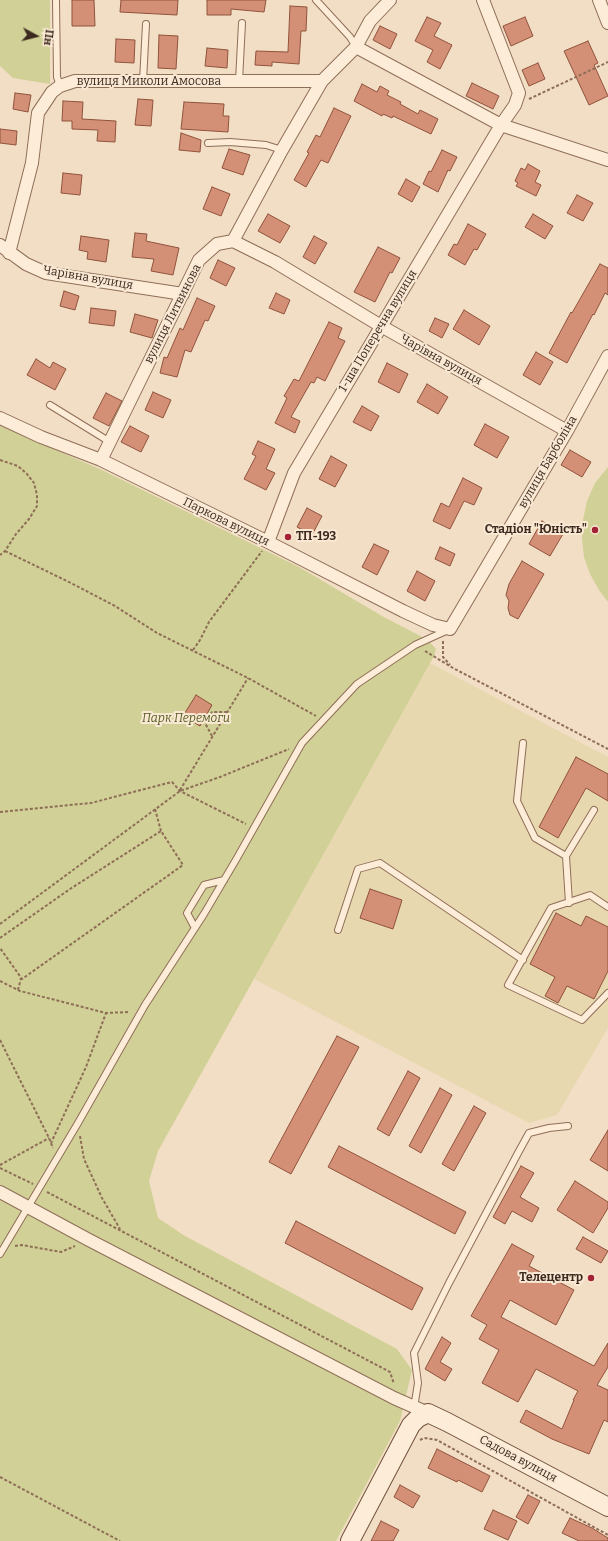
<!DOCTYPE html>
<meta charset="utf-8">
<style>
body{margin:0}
#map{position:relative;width:608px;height:1541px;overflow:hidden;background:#f2dec4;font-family:Bitter,serif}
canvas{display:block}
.north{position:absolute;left:16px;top:16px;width:40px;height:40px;-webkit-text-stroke:3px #f9e9d4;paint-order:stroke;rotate:97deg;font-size:11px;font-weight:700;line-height:16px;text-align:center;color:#3d291e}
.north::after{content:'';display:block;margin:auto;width:14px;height:18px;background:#3d291e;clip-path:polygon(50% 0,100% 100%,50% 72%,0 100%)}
</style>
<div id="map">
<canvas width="608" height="1541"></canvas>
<div class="north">Пн</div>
</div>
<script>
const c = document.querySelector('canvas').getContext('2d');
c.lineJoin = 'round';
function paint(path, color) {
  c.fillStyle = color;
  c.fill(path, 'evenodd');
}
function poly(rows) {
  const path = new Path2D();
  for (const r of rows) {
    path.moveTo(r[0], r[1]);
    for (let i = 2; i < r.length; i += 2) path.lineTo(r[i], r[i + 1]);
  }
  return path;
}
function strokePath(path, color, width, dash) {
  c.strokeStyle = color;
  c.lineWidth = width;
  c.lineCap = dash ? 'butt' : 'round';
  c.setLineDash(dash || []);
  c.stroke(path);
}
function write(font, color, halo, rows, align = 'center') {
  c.font = font + ' Bitter,serif';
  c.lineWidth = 4;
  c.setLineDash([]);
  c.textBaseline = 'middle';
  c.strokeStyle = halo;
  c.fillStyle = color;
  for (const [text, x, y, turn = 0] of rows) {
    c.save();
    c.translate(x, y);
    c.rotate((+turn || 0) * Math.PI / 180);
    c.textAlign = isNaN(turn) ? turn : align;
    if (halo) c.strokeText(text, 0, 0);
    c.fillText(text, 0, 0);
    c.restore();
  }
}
const farmland = poly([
 [430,663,608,757,608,1028,557,1115,529,1123,254,979]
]);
const green = poly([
 [0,0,50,0,50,84,13,78,0,66],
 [0,426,102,470,299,567,382,616,428,640,436,649,434,656,158,1151,149,1181,158,1218,185,1236,397,1349,412,1370,400,1421,336,1541,0,1541],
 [608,467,608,602,599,590,590,574,584,557,582,539,583,520,587,501,595,483]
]);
const building = poly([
 [72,0,94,0,95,26,72,26,72,0],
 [121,0,178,0,177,15,120,12,121,0],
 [207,0,266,0,264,12,231,9,231,15,207,15,207,0],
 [290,6,307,7,306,31,301,31,299,64,272,62,272,66,255,65,256,51,288,52,290,6],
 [427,17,441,23,434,36,452,45,440,69,427,62,433,50,415,41,427,17],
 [525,17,533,36,511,46,503,26,525,17],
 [380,26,397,34,390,49,373,40,380,26],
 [159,35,178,36,176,69,158,68,159,35],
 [116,39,135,40,134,63,115,62,116,39],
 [588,41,598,63,594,65,608,96,589,105,564,51,588,41],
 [207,48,228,50,227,68,205,66,207,48],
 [538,63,545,79,529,86,522,70,538,63],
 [472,83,499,96,493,109,466,96,472,83],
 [362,84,377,92,380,86,389,91,387,95,401,102,400,104,418,114,420,110,438,119,431,134,393,116,392,118,383,114,382,116,354,101,362,84],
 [15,93,31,95,28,112,13,109,15,93],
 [138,99,153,100,151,126,135,125,138,99],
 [63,101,83,102,82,119,116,121,115,142,97,141,98,130,72,129,72,121,62,121,63,101],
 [184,102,224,104,223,116,229,116,228,132,181,129,184,102],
 [334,108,351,116,328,163,321,160,306,187,294,180,309,153,307,152,316,135,320,137,334,108],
 [0,129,17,131,16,145,0,143,0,129],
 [181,133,201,140,200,152,179,150,181,133],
 [229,149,250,155,243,175,222,168,229,149],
 [442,150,457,157,450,171,448,170,438,192,423,184,429,171,431,172,442,150],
 [528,164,540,171,535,182,541,185,536,196,516,186,518,183,515,181,521,168,525,170,528,164],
 [63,173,82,175,80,195,61,193,63,173],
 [406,179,420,187,412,202,398,194,406,179],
 [212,187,230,194,221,216,203,209,212,187],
 [577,195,593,203,583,221,567,213,577,195],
 [268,214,290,226,280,243,258,231,268,214],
 [533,214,553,226,545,239,525,227,533,214],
 [468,224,486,234,477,250,474,249,465,265,448,255,454,244,457,245,468,224],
 [135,233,147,234,146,241,179,248,173,275,151,271,154,259,132,257,135,233],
 [81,236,109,240,106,262,87,259,88,252,79,250,81,236],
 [314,236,327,243,315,264,303,257,314,236],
 [378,247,400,258,392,273,390,272,375,302,354,292,378,247],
 [218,260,235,268,226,286,210,278,218,260],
 [600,264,608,268,608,295,605,293,594,315,593,314,567,363,549,353,571,312,572,313,600,264],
 [64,291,79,296,75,310,60,306,64,291],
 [276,293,290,300,284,314,269,308,276,293],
 [197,298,215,306,208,321,205,320,191,352,185,350,177,377,160,373,164,357,167,358,180,328,183,330,197,298],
 [91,308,116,311,114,326,89,323,91,308],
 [464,310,490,326,479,345,453,329,464,310],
 [135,314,158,320,152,338,130,332,135,314],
 [435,318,449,324,442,338,429,331,435,318],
 [329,322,342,328,338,338,345,341,325,381,317,377,314,383,311,382,291,417,300,421,295,433,275,423,287,398,284,396,294,379,299,381,329,322],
 [536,352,553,362,540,385,523,375,536,352],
 [36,359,50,368,53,362,66,369,55,390,27,375,36,359],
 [387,363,408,374,399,393,378,382,387,363],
 [427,384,448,397,438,414,417,402,427,384],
 [153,392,171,400,163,418,145,410,153,392],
 [106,393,122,401,109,426,93,418,106,393],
 [362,406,379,416,371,431,353,422,362,406],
 [485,424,509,437,497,458,474,445,485,424],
 [130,426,149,436,141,452,121,442,130,426],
 [258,441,275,449,266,469,275,473,266,490,244,479,256,456,252,454,258,441],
 [570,450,591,462,582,477,561,465,570,450],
 [331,456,347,465,335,487,319,479,331,456],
 [463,478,482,488,474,505,464,501,450,529,433,521,441,503,449,507,463,478],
 [307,508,322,516,312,535,297,527,307,508],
 [542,521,563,534,550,556,529,544,542,521],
 [374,544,389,551,377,575,362,567,374,544],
 [440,547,455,554,450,566,435,559,440,547],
 [522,561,544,574,518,619,510,615,508,608,509,601,506,595,509,584,522,561],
 [417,571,435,581,425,601,407,591,417,571],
 [196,695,212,705,200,726,183,716,196,695],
 [576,757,608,774,608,801,586,788,558,838,539,827,576,757],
 [370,889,402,900,393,929,360,918,370,889],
 [556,913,581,926,586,916,608,927,608,971,594,999,567,986,558,1003,545,996,555,977,530,964,556,913],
 [337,1036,359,1047,291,1174,269,1162,337,1036],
 [408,1071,420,1078,389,1136,377,1129,408,1071],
 [440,1088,452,1095,421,1153,409,1146,440,1088],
 [474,1106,486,1113,454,1171,442,1164,474,1106],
 [608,1130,608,1171,590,1160,608,1130],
 [339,1146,466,1212,455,1234,328,1167,339,1146],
 [521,1166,534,1173,520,1197,539,1208,532,1222,512,1211,505,1224,493,1217,521,1166],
 [575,1181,608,1202,608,1208,593,1233,557,1210,575,1181],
 [296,1221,423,1288,412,1310,285,1243,296,1221],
 [583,1237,608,1251,601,1263,576,1249,583,1237],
 [512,1244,534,1256,529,1266,574,1290,556,1325,510,1300,501,1317,594,1366,608,1343,608,1367,597,1385,608,1390,608,1422,604,1420,589,1454,552,1439,520,1422,526,1410,562,1429,574,1400,573,1400,578,1391,536,1369,518,1402,482,1383,499,1350,479,1339,487,1325,471,1316,512,1244],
 [442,1337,451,1343,440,1362,452,1369,445,1381,425,1369,442,1337],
 [437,1449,490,1476,482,1492,458,1480,457,1482,428,1468,437,1449],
 [400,1485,420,1496,413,1508,394,1497,400,1485],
 [528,1495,540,1501,528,1524,516,1517,528,1495],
 [493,1510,517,1521,508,1540,484,1529,493,1510],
 [570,1518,592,1528,608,1538,608,1541,579,1541,562,1533,570,1518],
 [381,1521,399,1530,393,1541,371,1541,381,1521]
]);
const path = poly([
 [529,99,608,62],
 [0,460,18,466,27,474,34,483,37,495,37,506,29,519,16,534,5,551,0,555],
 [5,551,71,583,115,606,157,633,248,678,316,716],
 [443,641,443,657,450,665],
 [193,650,200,640,209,622,262,551],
 [425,651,453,668,608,749],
 [212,736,205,723,212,712,228,712],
 [180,790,248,678],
 [155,809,161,831],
 [0,812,91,803,172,782,180,791,246,824],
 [0,924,180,791,220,777,289,749],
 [0,938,70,889,161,831,183,865,22,979,0,948],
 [0,981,20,991,106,1013,86,1067,51,1143],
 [18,990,21,978],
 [105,1013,130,1012],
 [0,1040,49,1138,53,1148],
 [80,1136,84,1159,102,1198,120,1229],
 [0,1165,49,1138],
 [0,1168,33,1184],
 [47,1192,390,1372,394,1384],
 [15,1246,22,1245,61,1252,75,1246],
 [420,1440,424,1438,437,1440,608,1535],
 [0,1477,120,1541]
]);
const lane = poly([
 [56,0,57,77,60,86],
 [316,0,350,37,356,47],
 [143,81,146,24],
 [239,81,242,23],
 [208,143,230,142,266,145,282,150],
 [50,405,110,442],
 [523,743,517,801,535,838,566,856],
 [569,903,566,856,594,810],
 [608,907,590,895,551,908,508,985,582,1020,608,993],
 [195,928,187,913,204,885,224,880],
 [338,930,358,869,380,863,523,960],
 [0,1254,78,1123,145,1005,204,914,237,858,302,743,357,684,415,645,448,630],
 [414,1408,418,1383,414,1353,449,1283,518,1153,529,1133,549,1128,568,1126]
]);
const street = poly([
 [599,0,608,23],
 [356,47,370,21,390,0],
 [233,241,275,262,381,326,567,431],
 [0,245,26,264,46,273,183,294],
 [9,253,32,163,38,113,52,92,60,86,75,81,322,81,356,47,501,125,608,160],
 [0,418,41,437,101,460,268,542,403,611,433,625,450,629,567,431,608,356],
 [101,460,199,260,217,244,233,241,282,150,322,81],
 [268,542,294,473,501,125,515,105,519,93,483,0],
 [0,1192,89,1240,394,1398,428,1413]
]);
const secondary = poly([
 [350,1541,411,1425,418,1418,428,1413,447,1422,608,1507]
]);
const markers = [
 [595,530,4,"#a32335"],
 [288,537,4,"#a32335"],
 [591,1278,4,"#a32335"]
];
const streetNames = [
 ["вулиця Миколи Амосова",149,82],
 ["Чарівна вулиця",88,278,10],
 ["вулиця Литвинова",173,314,-63],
 ["1-ша Поперечна вулиця",378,331,-59],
 ["Чарівна вулиця",441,360,29],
 ["вулиця Барболіна",548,462,-60],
 ["Паркова вулиця",226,522,26],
 ["Садова вулиця",518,1459,28]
];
const poiNames = [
 ["Стадіон \"Юність\"",587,530],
 ["ТП-193",296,537,"left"],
 ["Телецентр",583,1278]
];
const parkNames = [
 ["Парк Перемоги",186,719]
];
paint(farmland, '#e8d8b0');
paint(green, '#d1d096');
paint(building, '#d39077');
strokePath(building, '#90523c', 1);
strokePath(lane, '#8f6e58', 8);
strokePath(street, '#8f6e58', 14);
strokePath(secondary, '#704f3b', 20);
strokePath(path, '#8f6e58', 2, [3, 2]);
strokePath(lane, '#fcecd8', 6);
strokePath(street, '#fcecd8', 12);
strokePath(secondary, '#fcecd8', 18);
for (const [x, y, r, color] of markers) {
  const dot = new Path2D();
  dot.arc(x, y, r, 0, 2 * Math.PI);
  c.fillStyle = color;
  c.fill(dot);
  strokePath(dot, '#f9e9d4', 1.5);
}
write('12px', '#3d291e', '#f9e9d4', streetNames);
write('bold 12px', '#3d291e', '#f9e9d4', poiNames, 'right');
write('italic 12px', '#555c22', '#f9e9d4', parkNames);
</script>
